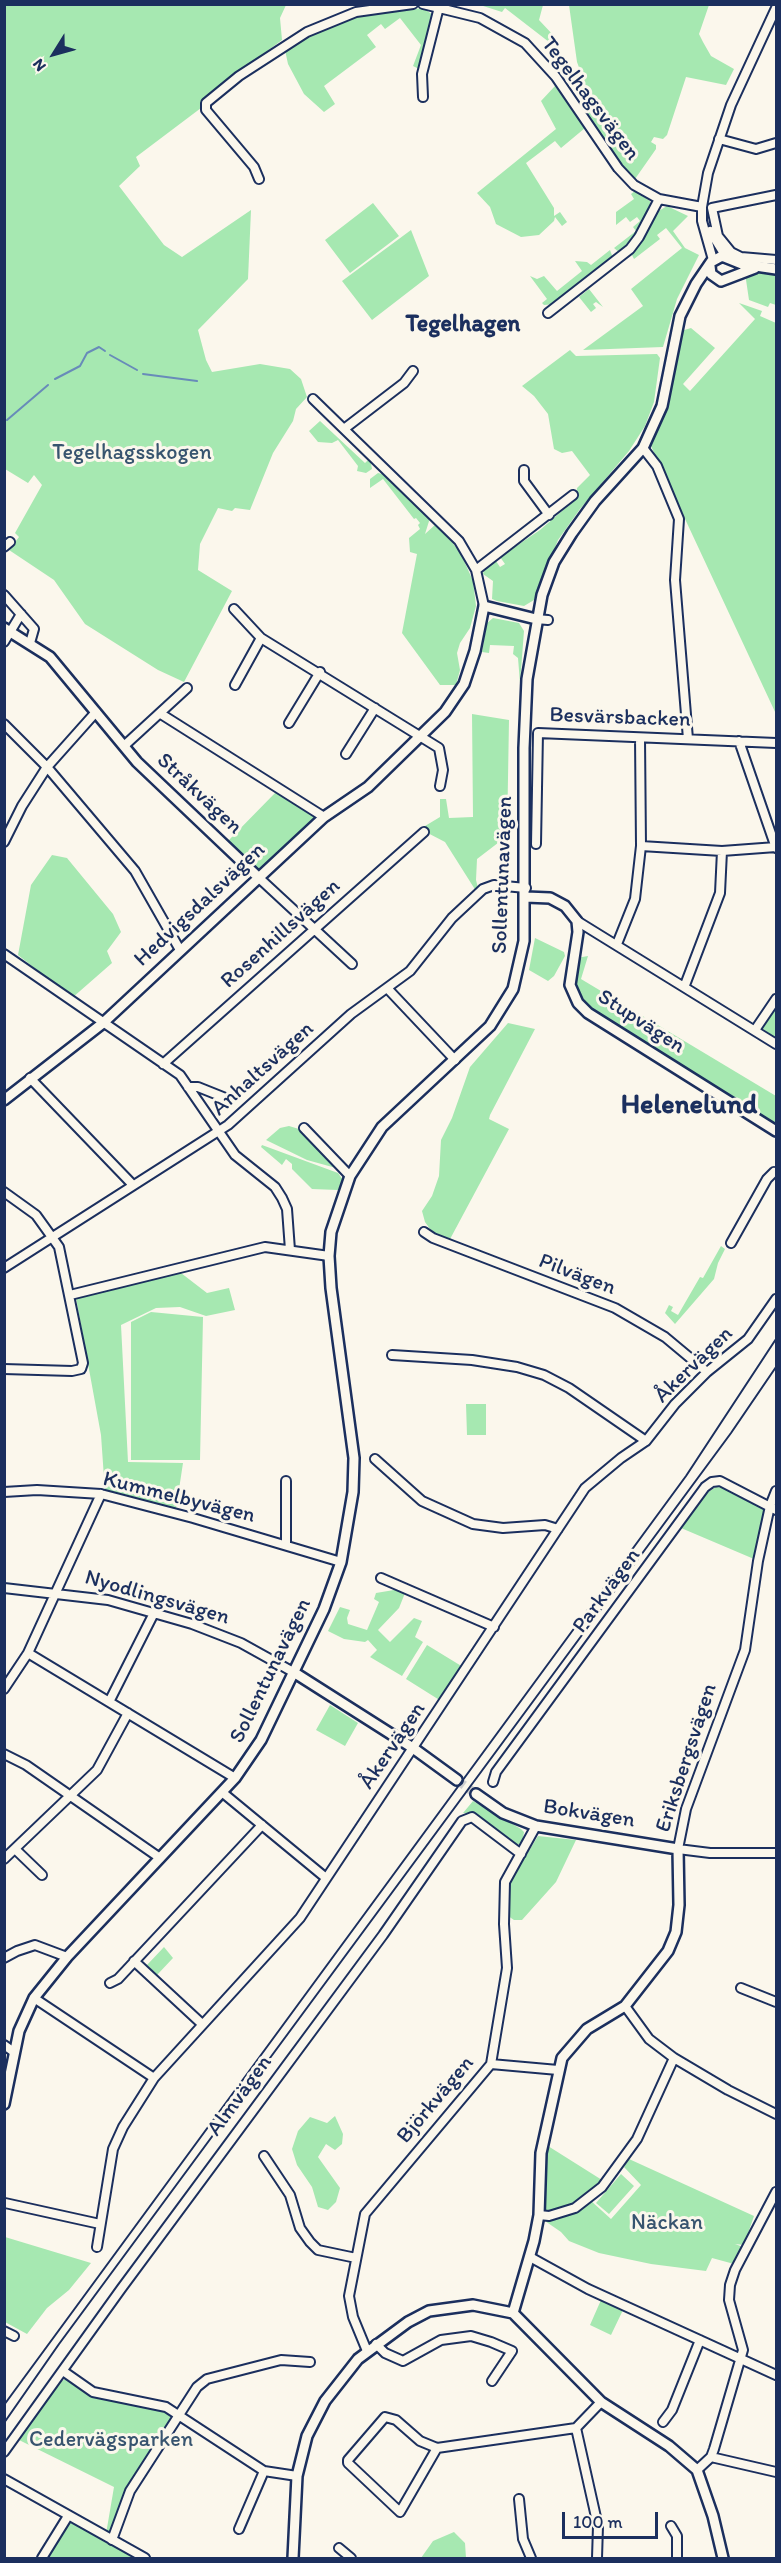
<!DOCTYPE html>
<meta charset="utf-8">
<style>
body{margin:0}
#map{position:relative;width:781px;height:2563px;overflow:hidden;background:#fbf7ec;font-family:Itim,sans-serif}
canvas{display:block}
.frame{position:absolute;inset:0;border:6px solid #1b2f5e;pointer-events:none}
.north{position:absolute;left:24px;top:24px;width:60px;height:60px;-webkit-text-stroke:4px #fbf7ec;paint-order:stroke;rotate:233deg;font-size:16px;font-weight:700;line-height:24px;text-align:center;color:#1b2f5e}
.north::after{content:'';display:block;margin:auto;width:21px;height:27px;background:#1b2f5e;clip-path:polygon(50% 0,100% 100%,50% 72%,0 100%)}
.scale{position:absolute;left:562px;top:2512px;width:96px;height:27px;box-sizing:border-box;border:3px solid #1b2f5e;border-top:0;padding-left:8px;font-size:18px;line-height:21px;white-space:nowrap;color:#1b2f5e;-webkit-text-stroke:4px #fbf7ec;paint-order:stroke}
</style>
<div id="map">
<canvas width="781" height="2563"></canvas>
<div class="frame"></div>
<div class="north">N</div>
<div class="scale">100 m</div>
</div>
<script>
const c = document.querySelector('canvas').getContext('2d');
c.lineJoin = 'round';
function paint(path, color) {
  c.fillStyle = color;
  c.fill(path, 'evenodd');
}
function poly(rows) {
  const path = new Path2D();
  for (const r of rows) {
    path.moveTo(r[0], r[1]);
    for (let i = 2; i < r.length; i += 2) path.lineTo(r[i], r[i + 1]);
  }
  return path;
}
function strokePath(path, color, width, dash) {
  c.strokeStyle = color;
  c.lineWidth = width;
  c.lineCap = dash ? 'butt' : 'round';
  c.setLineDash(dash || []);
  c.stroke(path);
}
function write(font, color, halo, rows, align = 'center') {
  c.font = font + ' Itim,sans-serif';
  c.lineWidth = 6;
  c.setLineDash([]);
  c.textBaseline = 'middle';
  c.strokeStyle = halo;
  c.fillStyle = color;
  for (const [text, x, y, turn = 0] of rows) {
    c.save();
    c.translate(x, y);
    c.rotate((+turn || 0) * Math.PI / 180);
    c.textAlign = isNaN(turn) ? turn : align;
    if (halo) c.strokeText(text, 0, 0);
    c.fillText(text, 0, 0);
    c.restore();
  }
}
const green = poly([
 [4,5,286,5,280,18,282,40,203,99,201,108,136,157,140,166,119,186,164,245,182,257,251,210,248,279,198,330,206,360,212,372,260,364,290,369,301,379,307,397,296,409,293,421,273,453,250,510,235,508,232,511,218,508,200,544,198,570,232,591,184,682,158,670,85,624,54,580,9,550,19,537,15,533,42,485,34,475,28,483,5,469],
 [480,5,543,5,539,20,555,37,549,42,505,8,502,12],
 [569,5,709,5,699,34,703,42,711,56,734,69,726,85,686,77,667,135,663,139,654,137,651,142,656,145,656,149,635,179,617,162,584,113,592,103,577,62],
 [423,8,433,15,419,69,413,66,421,45,400,18,385,29,381,24,367,35,376,47,324,86,335,104,324,112,304,94,288,64,285,50,303,38,366,14],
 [555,86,585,128,561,148,555,141,526,163,554,208,554,216,560,212,567,222,562,226,555,217,554,221,539,235,521,237,496,224,490,207,477,193,556,129,541,101],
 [635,191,650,201,651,208,636,237,620,253,614,248,636,231,633,227,640,221,637,217,630,222,626,217,616,225,616,212,634,199,631,194],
 [373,203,399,236,350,273,325,240],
 [667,206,688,216,673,231,685,248,699,255,677,299,663,347,583,350,643,306,631,289,682,248,666,228,657,235,660,239,634,259,632,255,657,212],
 [411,230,429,276,372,320,342,281],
 [610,250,613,258,555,304,544,305,542,303,547,299,530,276,537,279,544,276,557,291,582,271,575,261,587,262,591,265],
 [758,271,776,273,776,305,770,303,768,307,749,300,745,273],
 [589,289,603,307,596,302,593,304,596,308,591,312,579,297],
 [739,303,762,311,760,316,776,323,776,714,651,446,651,439,669,404,681,331,691,328,715,348,683,384,690,391,755,319],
 [570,350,576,356,657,354,660,358,654,402,645,426,629,451,580,509,558,540,534,600,524,606,497,601,492,599,493,581,483,574,484,569,496,561,500,567,505,564,500,557,540,530,570,504,576,497,577,488,590,475,572,451,562,453,554,449,548,414,534,396,522,386],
 [320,421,365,463,370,458,372,469,366,473,357,471,358,466,338,440,332,443,318,442,309,431],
 [378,473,386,475,430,518,425,534,436,524,451,541,461,554,473,581,476,606,470,628,460,643,457,653,460,670,456,685,440,685,402,633,417,554,410,552,409,538,420,529,418,525,420,523,416,518,414,519,383,479,370,488,370,479],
 [493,618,519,623,524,631,520,683,518,658,513,654,514,646,490,645,489,653,482,652,487,623],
 [472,714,509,720,507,836,477,859,476,880,478,888,476,891,445,842,420,829,440,817,440,799,446,799,449,818,473,817],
 [276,792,318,816,258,870,228,841],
 [52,855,67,858,113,914,121,932,107,951,112,963,72,998,18,955,31,885],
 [535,938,564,952,565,956,554,976,548,981,529,970],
 [588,956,581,979,776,1096,776,1127,588,1011,574,984,577,958],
 [776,1006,776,1039,762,1028],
 [508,1023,535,1029,490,1115,489,1119,509,1129,449,1241,435,1236,425,1222,422,1211,432,1196,439,1176,441,1140,452,1118,470,1067],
 [289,1126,299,1129,336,1168,307,1160,266,1140,280,1128],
 [262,1145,338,1173,343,1180,338,1190,312,1189,292,1169,292,1164,286,1159,282,1165,261,1147],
 [721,1246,725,1249,718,1263,714,1279,675,1324,665,1313,669,1305,673,1307,671,1311,678,1315,700,1277,703,1278],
 [181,1273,207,1293,229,1288,235,1310,206,1316,180,1307,156,1308,121,1325,128,1462,183,1463,176,1509,105,1492,101,1435,76,1298],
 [151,1312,203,1317,200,1460,131,1460,131,1322],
 [466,1404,486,1404,486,1435,467,1435],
 [716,1487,728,1488,766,1510,754,1559,681,1528,708,1492],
 [400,1589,405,1593,399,1608,378,1630,390,1642,414,1618,422,1621,415,1637,423,1642,402,1676,370,1657,377,1650,368,1640,365,1642,344,1639,328,1631,340,1607,350,1610,347,1618,348,1624,367,1630,379,1602,374,1599,376,1593],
 [427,1645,463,1667,441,1701,406,1679],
 [330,1705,358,1723,345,1746,316,1730],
 [473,1801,521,1829,524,1832,522,1844,514,1844,472,1813,463,1813],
 [538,1836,576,1840,556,1882,522,1920,514,1920,508,1916,510,1882],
 [164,1947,173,1958,157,1975,147,1965],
 [335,2116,343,2134,342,2144,335,2150,326,2144,318,2157,340,2188,336,2202,328,2210,318,2207,312,2187,297,2165,292,2149,298,2131,310,2117,327,2123],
 [548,2146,602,2180,590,2200,611,2219,641,2185,624,2167,629,2159,754,2216,744,2245,735,2244,743,2247,734,2264,712,2258,706,2271,651,2264,599,2253,569,2241,561,2232,545,2221,542,2160],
 [621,2174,634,2186,609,2214,596,2203],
 [5,2237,91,2263,69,2290,47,2308,27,2334,5,2322],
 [601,2300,623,2310,611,2335,590,2325],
 [68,2377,90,2394,155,2406,173,2417,128,2489,111,2537,106,2534,114,2487,17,2439,59,2383],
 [69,2519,141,2558,44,2558],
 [454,2532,465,2543,466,2558,421,2558,433,2541]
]);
const stream = poly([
 [110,355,137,370],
 [143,374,197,381],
 [55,379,80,366,87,353,99,347,105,351],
 [7,420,48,385]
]);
const tertiaryTunnel = poly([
 [457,1780,476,1794]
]);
const minor = poly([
 [423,4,480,18,525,43,556,77,618,168,634,185,659,199,702,207],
 [423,97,422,74,439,7],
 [719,139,756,149,776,143],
 [259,179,254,167,206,110,206,103,239,76,307,32,356,12,413,4],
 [776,195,712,208,718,236,731,252,741,257,776,260],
 [710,231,726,257],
 [713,260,702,221,702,207,708,173,731,105,776,8],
 [548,313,630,249,639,237,659,199],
 [313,399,459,541,476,570,484,606],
 [344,429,404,383,413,371],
 [643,448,657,466,679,519,675,580,688,739],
 [524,470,524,481,549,515],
 [4,547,10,542],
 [476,570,573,495],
 [4,595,34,629,30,643],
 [234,609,261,638,439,748,443,770,440,786],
 [536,619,548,620],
 [4,642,21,614],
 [235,685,261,638],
 [161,714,324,817],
 [289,723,320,672],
 [4,724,47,767,135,871,180,950],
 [739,741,776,848],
 [125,745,187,688],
 [346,754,375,708],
 [4,842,22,806,47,767,96,712],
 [536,844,538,733,776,743],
 [641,846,722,851,776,847],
 [258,877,352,964],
 [577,921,776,1044],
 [617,944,635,899,641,846,640,738],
 [4,954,180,1075,235,1155,275,1187,282,1198,287,1209,290,1250],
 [685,985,720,893,722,851],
 [387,988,455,1060],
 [755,1030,776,999],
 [163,1064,424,832],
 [30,1078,132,1184],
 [188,1087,198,1087,228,1099],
 [304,1128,350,1176],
 [4,1192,36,1215,59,1247,83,1363,81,1369,72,1371,4,1369],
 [424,1232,433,1238,615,1308,665,1337,707,1372],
 [731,1243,767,1179,774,1172],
 [4,1268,228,1125,351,1014,410,971,452,918,483,889,494,885,526,888],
 [70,1295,265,1247,329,1256],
 [392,1355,472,1360,517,1367,544,1375,569,1388,646,1441],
 [375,1459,422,1501,473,1524,503,1528,545,1525,558,1529],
 [286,1481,286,1545],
 [776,1491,770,1506,758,1561,745,1650,686,1809,678,1849,710,1853,776,1853],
 [4,1492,37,1490,101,1494,193,1518,341,1562],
 [381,1578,494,1627],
 [4,1588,108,1600,192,1624,241,1643,295,1673],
 [28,1653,235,1778],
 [4,1689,28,1653,101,1494],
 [109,1702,154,1613],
 [4,1754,26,1765,160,1858],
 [493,1782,496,1772,705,1487,712,1482,720,1481,776,1510],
 [223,1793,326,1878],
 [15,1849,42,1875],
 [4,1859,97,1770,128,1713],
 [4,1958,17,1951,35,1945,67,1957],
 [134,1961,202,2024],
 [110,1983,118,1979,262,1825],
 [741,1988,776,2002],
 [34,1998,154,2078],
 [625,2006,649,2039,674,2058,728,2090,776,2114],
 [4,2045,14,2052],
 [491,2064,558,2070],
 [264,2156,290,2195,300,2228,310,2242,318,2250,356,2258],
 [5,2203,100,2224],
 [539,2215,549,2216,575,2208,602,2187,637,2139,674,2058],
 [97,2247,113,2149,123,2127,154,2078,300,1918,585,1488,621,1458,646,1441,675,1404,707,1372,748,1339,776,1299],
 [530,2257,588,2289,776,2375],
 [4,2331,14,2336],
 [376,2344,385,2353,403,2361,441,2340,471,2336,491,2342,512,2351,492,2381],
 [367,2351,353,2317,349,2296,365,2214,491,2064,507,1968,504,1924,505,1882,536,1826],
 [63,2371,93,2392,166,2407,264,2471,297,2476],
 [663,2422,672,2410,700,2340],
 [576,2428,598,2526,597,2558],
 [437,2448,400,2512,348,2463,348,2460,385,2417,396,2420,420,2441,437,2448,576,2428,601,2402],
 [4,2452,121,2289,383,1935,462,1821,472,1817,521,1854],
 [711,2457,776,2472],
 [697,2470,711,2457,714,2449,743,2350,729,2300,730,2285,735,2270,776,2192],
 [4,2479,145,2558],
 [519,2499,523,2539,531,2558],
 [671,2526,677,2536,677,2558],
 [239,2529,264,2471],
 [112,2540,130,2491,197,2387,207,2379,281,2360,310,2362],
 [339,2548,351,2558],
 [42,2558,68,2516]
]);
const tertiary = poly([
 [710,266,711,274,721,281,755,268],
 [4,628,50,657,137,762,258,877],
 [526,897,550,898,565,906,577,921,578,932,570,985,578,1003,588,1013,776,1131],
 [4,1100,103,1023,324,817,368,787,445,712,464,684,475,651,484,606,536,619],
 [295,1673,413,1748,457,1780],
 [476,1794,503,1813,536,1826,678,1849,679,1905,676,1932,668,1951,625,2006,587,2029,562,2058,541,2153,539,2215,534,2241,513,2313],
 [4,2104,19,2031,34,1998,67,1957,235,1778,261,1740,324,1609,341,1562,353,1492,354,1458,331,1288,329,1256,331,1232,350,1176,382,1127,490,1026,513,989,524,941,524,748,527,679,542,595,554,562,572,533,595,501,643,448,662,406,680,316,696,284,711,262,722,256,742,264,776,269],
 [293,2558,297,2476,307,2436,325,2401,358,2359,408,2322,429,2311,473,2305,513,2313,601,2402,669,2446,697,2470,713,2516,723,2558]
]);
const rail = poly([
 [4,2405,686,1476,776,1339],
 [4,2423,59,2344,731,1433,776,1367]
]);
const streetNames = [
 ["Tegelhagsvägen",590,99,53],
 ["Besvärsbacken",620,718,2],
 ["Stråkvägen",199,794,43],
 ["Sollentunavägen",503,875,-88],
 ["Hedvigsdalsvägen",200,905,-43],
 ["Rosenhillsvägen",281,934,-42],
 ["Stupvägen",641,1022,33],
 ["Anhaltsvägen",263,1069,-42],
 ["Pilvägen",577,1275,21],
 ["Åkervägen",694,1365,-44],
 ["Kummelbyvägen",179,1498,14],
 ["Parkvägen",607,1591,-54],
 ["Nyodlingsvägen",157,1598,16],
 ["Sollentunavägen",271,1671,-64],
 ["Åkervägen",393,1746,-56],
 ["Eriksbergsvägen",687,1758,-72],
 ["Bokvägen",589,1814,9],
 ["Almvägen",240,2096,-54],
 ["Björkvägen",436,2100,-50]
];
const parkNames = [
 ["Tegelhagsskogen",132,453],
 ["Näckan",667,2223],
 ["Cedervägsparken",111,2440]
];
const neighbourhoodNames = [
 ["Tegelhagen",463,325]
];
const districtNames = [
 ["Helenelund",689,1106]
];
paint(green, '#a6e8b1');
strokePath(stream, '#688bb9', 2);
strokePath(tertiaryTunnel, '#cecfd0', 9, [9, 4.5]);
strokePath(minor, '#1b2f5e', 12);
strokePath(tertiary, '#1b2f5e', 14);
strokePath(minor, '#fbf7ec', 8);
strokePath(tertiary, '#fbf7ec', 9);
strokePath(rail, '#1b2f5e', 2);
write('22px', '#1b2f5e', '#fbf7ec', streetNames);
write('22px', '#37546f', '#fbf7ec', parkNames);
write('bold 24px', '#1b2f5e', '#fbf7ec', neighbourhoodNames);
write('bold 28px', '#1b2f5e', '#fbf7ec', districtNames);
</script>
